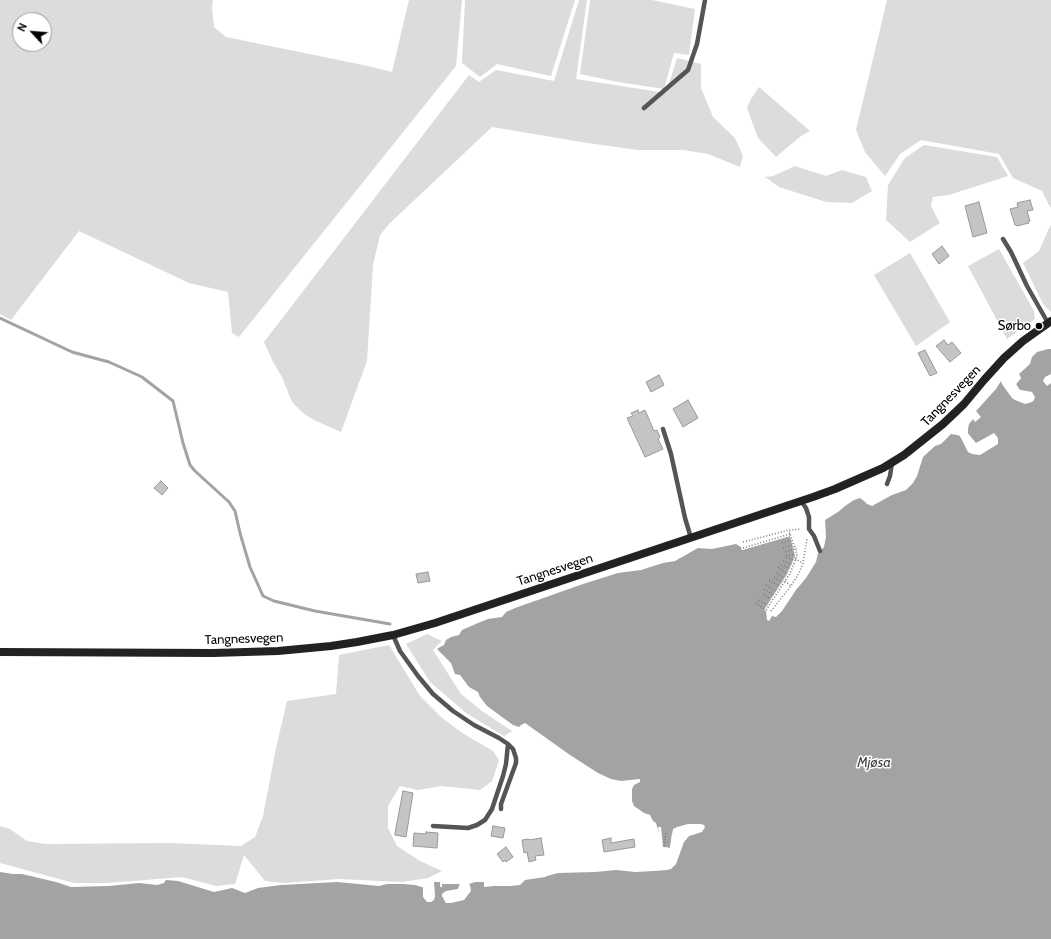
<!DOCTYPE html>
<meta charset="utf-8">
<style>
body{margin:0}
#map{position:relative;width:1051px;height:939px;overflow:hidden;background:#fff;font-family:Cabin,sans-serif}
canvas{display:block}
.north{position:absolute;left:12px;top:12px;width:40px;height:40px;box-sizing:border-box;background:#fff;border:1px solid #999;border-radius:50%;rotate:296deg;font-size:11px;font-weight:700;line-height:16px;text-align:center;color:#000}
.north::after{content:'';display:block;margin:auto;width:14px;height:18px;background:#000;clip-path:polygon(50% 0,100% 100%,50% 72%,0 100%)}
</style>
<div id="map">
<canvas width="1051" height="939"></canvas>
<div class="north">N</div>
</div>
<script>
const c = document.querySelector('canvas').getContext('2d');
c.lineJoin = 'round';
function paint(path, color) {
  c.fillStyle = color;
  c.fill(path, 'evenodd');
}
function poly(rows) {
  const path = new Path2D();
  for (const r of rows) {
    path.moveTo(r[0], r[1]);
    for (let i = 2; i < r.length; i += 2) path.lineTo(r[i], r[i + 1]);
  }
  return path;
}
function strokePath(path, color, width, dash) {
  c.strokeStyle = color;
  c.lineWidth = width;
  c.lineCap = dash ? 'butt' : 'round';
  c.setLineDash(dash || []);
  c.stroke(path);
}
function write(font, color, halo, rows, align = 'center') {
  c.font = font + ' Cabin,sans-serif';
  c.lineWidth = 3;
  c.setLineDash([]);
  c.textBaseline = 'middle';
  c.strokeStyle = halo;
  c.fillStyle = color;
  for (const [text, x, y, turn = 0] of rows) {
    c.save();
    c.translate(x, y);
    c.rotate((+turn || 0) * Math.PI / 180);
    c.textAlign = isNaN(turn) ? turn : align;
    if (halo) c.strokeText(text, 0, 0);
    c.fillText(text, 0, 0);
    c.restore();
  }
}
const green = poly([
 [0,0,213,0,212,8,214,27,226,37,368,66,392,72,409,0,462,0,456,66,239,337,232,333,228,292,189,283,79,231,11,320,0,314],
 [20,20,44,20,44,44,20,44],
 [465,0,575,0,551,76,497,64,480,77,462,63],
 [579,0,587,0,576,79,666,93,677,58,701,64,701,88,713,117,735,138,743,156,740,167,708,154,683,150,637,150,581,142,492,127,389,224,380,235,373,265,367,361,341,432,314,420,304,414,292,402,282,377,273,362,264,342,469,75,479,82,496,70,554,81],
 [590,0,652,0,695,9,689,55,674,53,664,89,618,82,580,74],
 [887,0,1051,0,1051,207,1050,207,1042,191,1013,178,999,154,921,140,900,154,885,176,865,152,856,130],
 [759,87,810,131,801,136,776,157,758,138,747,108,751,99],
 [924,145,997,157,1008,176,949,195,933,197,931,206,940,223,910,242,886,220,888,185,905,158],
 [795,166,826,176,842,170,866,177,872,191,852,203,826,202,779,187,765,177,773,176],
 [1051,224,1051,312,1043,304,1023,263,1039,251],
 [999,249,1034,311,1035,319,1007,339,968,266],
 [910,253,950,322,916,346,874,275],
 [427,634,442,641,433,650,461,694,482,711,512,731,504,736,466,713,430,682,406,644],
 [389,645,420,696,441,717,464,734,493,751,499,760,492,781,480,790,441,786,418,790,400,786,388,806,388,828,397,846,420,861,442,871,428,878,402,882,339,879,284,883,265,881,244,855,235,884,216,886,182,877,108,883,74,883,0,863,0,826,10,829,27,841,45,844,169,843,241,846,255,837,263,816,276,748,287,701,336,694,339,655]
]);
const water = poly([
 [1048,349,1051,349,1051,374,1045,377,1043,381,1047,386,1051,383,1051,939,0,939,0,872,13,874,22,874,56,882,71,887,109,886,139,883,157,885,164,883,166,880,178,881,214,892,232,888,245,893,258,888,281,885,337,882,379,886,387,884,403,884,415,885,425,888,429,895,434,882,440,882,449,884,460,884,458,889,447,895,464,894,469,884,475,882,484,882,484,887,494,886,510,886,520,885,525,880,545,877,547,876,558,873,595,872,616,870,635,872,654,871,667,870,675,862,684,831,672,833,670,848,663,847,656,823,653,821,650,815,644,813,634,806,632,801,632,789,634,785,640,782,640,779,621,781,611,779,598,773,570,755,525,723,521,725,519,727,513,725,487,706,480,697,478,692,469,687,460,675,455,674,451,663,437,649,440,647,444,645,446,640,451,637,459,635,462,630,478,623,488,619,502,617,506,612,515,608,583,584,618,573,641,570,663,563,675,561,698,548,712,549,736,544,741,547,742,550,790,536,796,547,798,556,791,574,766,611,767,620,769,621,772,616,776,617,782,611,796,590,806,578,816,562,818,553,824,547,826,537,825,520,838,512,845,506,854,500,860,498,864,501,867,504,872,506,892,495,906,490,913,483,917,476,923,457,935,446,941,444,951,434,957,435,960,436,963,440,974,449,989,442,976,446,968,438,968,429,969,424,973,419,975,422,981,417,976,411,996,389,1001,381,1015,396,1023,396,1016,384,1021,378,1019,374,1030,364,1032,357,1037,352]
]);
const pier = poly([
 [1019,375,1021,378,1016,384,1019,389,1021,390,1032,392,1035,397,1034,400,1032,402,1025,404,1015,400,1012,398,1002,384,1001,381,1005,380,1016,394,1021,395,1019,393,1014,384,1015,381,1018,378,1017,376],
 [966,431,976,443,994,433,998,438,998,444,980,455,972,454,968,452,960,436,960,434,971,446,974,447,967,439],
 [789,534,792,535,798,556,791,574,766,611,764,610,787,574,795,556,790,536,742,550,741,547,744,547],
 [688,824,701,824,704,825,705,827,702,832,689,836,684,842,676,864,671,869,667,870,676,855,677,851,675,847,677,841,681,833,673,834,671,850,662,849,661,848,660,844,658,827,661,827,663,847,670,848,673,829,677,827],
 [434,880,459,882,460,884,462,884,458,894,462,893,468,884,470,885,471,891,464,900,451,903,446,903,442,896,442,894,446,891,458,889,460,884,442,884,442,887,440,887,440,882,434,882,435,896,434,900,431,902,427,902,423,897,423,887,425,888,427,886,428,892,429,892,430,891,432,883,434,882]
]);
const stream = poly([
 [0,318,72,352,109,362,142,377,173,401,183,443,190,465,195,471,229,502,235,511,240,533,250,567,263,596,274,601,315,611,390,624]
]);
const building = poly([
 [1030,200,1033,210,1027,211,1030,221,1028,221,1029,223,1017,226,1016,225,1015,225,1010,209,1018,207,1017,203,1030,200],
 [979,202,987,233,973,237,965,206,979,202],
 [942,246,949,256,939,264,932,254,942,246],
 [944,340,948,345,952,342,961,353,950,362,936,346,944,340],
 [925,350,937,373,930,376,918,353,925,350],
 [659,375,664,385,651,392,646,382,659,375],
 [688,400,698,418,683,427,673,409,688,400],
 [638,410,639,413,645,410,654,431,657,430,660,437,658,439,663,449,645,457,627,418,633,416,631,413,638,410],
 [161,481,168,488,162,495,154,488,161,481],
 [428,572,430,581,418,583,416,574,428,572],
 [403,791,413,793,406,837,395,835,395,833,403,791],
 [493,826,505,828,503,838,491,836,493,826],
 [426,832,438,833,437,848,413,846,414,833,426,834,426,832],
 [541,838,544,855,535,856,536,860,529,862,527,852,524,853,522,840,529,839,529,840,541,838],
 [611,838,611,843,634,839,635,847,604,852,602,840,611,838],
 [506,847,513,857,506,862,505,860,503,862,497,854,506,847]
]);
const path = poly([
 [743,542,789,530],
 [782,543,791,540],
 [743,548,790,534],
 [783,548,792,545],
 [785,552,794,549],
 [786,556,795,554],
 [786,557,793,560],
 [795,559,803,563],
 [783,561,792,564],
 [781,565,790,568],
 [778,567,787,574],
 [777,573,784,578],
 [774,577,782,582],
 [769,580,779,586],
 [785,581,791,586],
 [766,585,776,591],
 [764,589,773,595],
 [763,594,770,599],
 [759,600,767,605],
 [756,603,764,609],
 [766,610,790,573,797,556,789,530,801,529],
 [771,611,791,586,799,573,803,563,807,539],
 [664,846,666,833]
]);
const service = poly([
 [644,108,688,70,697,44,705,0],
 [1003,239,1011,252,1027,286,1048,323],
 [663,429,671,454,685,518,691,538],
 [887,484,890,476,892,463],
 [801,501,806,508,809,517,809,529,814,536,820,551],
 [393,635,400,651,405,658,418,676,433,694,453,711,474,725,499,738,508,744,506,764,503,776,492,809,485,820,477,825,468,828,433,826],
 [501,809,501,804,516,763,516,758,513,749,508,744]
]);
const secondary = poly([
 [0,652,213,653,278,651,331,646,357,642,393,635,435,623,813,497,835,489,883,468,904,455,943,424,964,404,984,380,1004,358,1023,341,1051,321]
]);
const markers = [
 [1039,326,4,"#000"]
];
const poiNames = [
 ["Sørbo",1031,326]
];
const streetNames = [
 ["Tangnesvegen",951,396,-46],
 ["Tangnesvegen",555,570,-18],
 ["Tangnesvegen",244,639,-2]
];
const waterNames = [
 ["Mjøsa",874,763]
];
paint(green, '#dcdcdc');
paint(water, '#a3a3a3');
paint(pier, '#fff');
strokePath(stream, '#a3a3a3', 3);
paint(building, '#c4c4c4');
strokePath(building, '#999', 1);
strokePath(path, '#777', 1.5, [1, 2]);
strokePath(service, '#555', 4.5);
strokePath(secondary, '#222', 8);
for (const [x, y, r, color] of markers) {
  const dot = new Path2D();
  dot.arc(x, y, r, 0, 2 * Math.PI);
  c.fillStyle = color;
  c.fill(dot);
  strokePath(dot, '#fff', 1.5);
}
write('13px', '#000', '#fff', poiNames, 'right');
write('13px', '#000', '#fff', streetNames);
write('italic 14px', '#444', '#fff', waterNames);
</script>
